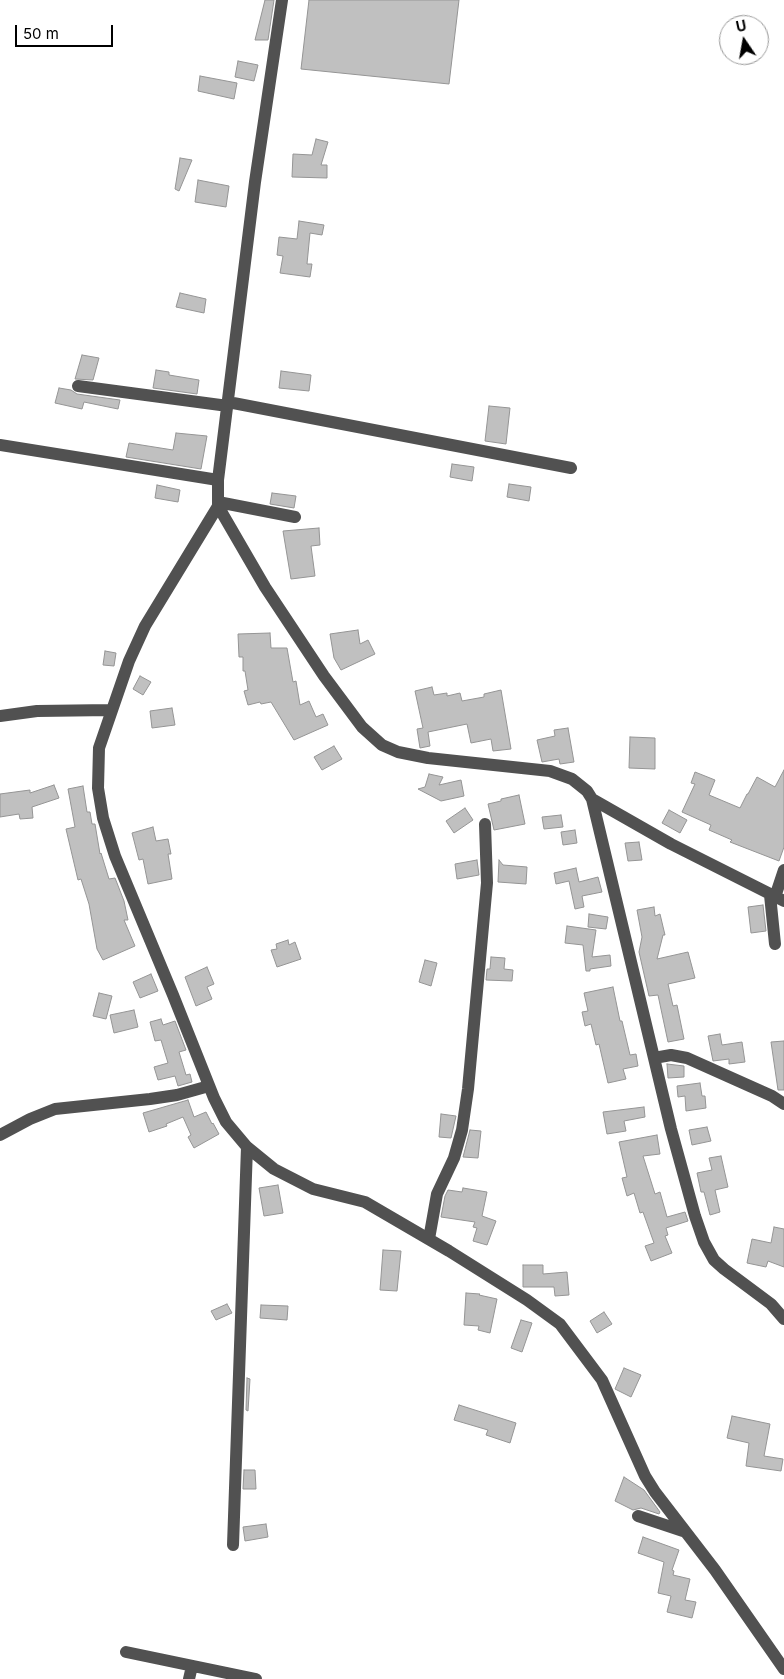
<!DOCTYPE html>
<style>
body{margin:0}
#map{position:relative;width:784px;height:1679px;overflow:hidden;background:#fff;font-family:Inter,sans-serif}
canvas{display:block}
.north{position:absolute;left:719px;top:15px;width:50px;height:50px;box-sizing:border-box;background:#fff;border:1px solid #999;border-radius:50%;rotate:348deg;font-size:14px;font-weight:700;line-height:20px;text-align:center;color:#000}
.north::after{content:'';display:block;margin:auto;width:18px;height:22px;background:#000;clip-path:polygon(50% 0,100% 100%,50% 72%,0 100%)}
.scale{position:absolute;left:15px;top:25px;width:98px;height:22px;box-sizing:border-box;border:2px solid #000;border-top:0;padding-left:6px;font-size:15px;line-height:18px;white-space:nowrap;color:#000;-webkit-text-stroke:4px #fff;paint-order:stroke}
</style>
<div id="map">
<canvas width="784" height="1679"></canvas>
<div class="north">U</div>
<div class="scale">50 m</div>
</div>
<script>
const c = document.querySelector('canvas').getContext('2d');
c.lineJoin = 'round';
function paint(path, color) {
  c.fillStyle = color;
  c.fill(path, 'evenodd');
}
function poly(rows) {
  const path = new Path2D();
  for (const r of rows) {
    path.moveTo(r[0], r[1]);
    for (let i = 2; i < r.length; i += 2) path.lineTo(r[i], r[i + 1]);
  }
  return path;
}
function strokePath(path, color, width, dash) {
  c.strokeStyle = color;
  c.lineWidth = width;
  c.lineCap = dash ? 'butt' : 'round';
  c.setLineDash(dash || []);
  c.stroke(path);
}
const building = poly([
 [265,0,274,0,268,40,255,40,265,0],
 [309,0,459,0,449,84,301,69,309,0],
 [238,61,258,65,254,81,235,77,238,61],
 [200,76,237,83,234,99,198,91,200,76],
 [316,139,328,142,321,165,327,165,327,178,292,177,293,154,312,155,316,139],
 [180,158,192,160,179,191,175,189,180,158],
 [198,180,229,186,226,207,195,202,198,180],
 [299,221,324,225,322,235,310,233,307,264,312,264,310,277,280,273,283,256,277,255,279,237,297,239,299,221],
 [180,293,206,299,204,313,176,307,180,293],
 [82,355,99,358,93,380,75,379,82,355],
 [156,370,169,372,169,375,199,380,197,394,153,388,156,370],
 [281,371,311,375,309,391,279,388,281,371],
 [59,388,71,390,77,394,120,400,118,409,84,402,82,409,55,403,59,388],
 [489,406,510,408,506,444,485,441,489,406],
 [176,433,207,436,201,469,126,457,129,443,173,450,176,433],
 [452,464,474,467,472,481,450,477,452,464],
 [509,484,531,487,529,501,507,497,509,484],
 [157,485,180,490,178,502,155,498,157,485],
 [272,493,296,496,294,508,270,504,272,493],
 [319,528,320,545,311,546,315,576,291,579,283,531,319,528],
 [358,630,360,644,368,640,375,654,341,670,334,658,330,634,358,630],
 [270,633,271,648,287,648,293,682,296,681,300,705,309,701,316,717,323,714,328,725,294,740,271,702,261,704,260,702,248,705,244,691,248,690,245,671,243,671,243,657,239,657,238,634,270,633],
 [105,651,116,653,114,666,103,665,105,651],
 [140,676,151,682,143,695,133,689,140,676],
 [432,687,434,695,447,693,447,696,460,693,462,701,484,697,484,694,501,690,511,749,493,751,491,739,471,743,467,724,428,732,430,746,420,748,417,729,423,728,415,691,432,687],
 [172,708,175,725,152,728,150,711,172,708],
 [568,728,574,762,560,764,559,759,542,762,537,740,555,736,554,730,568,728],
 [630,737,655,738,655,769,629,768,630,737],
 [334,746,342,759,322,770,314,757,334,746],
 [784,770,784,847,779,861,730,842,732,840,709,830,711,825,682,812,695,784,691,783,695,772,715,780,709,795,740,808,747,794,748,794,757,777,775,787,784,770],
 [429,774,443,777,439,785,461,780,464,796,441,801,418,789,425,787,429,774],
 [54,785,59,798,32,807,33,818,20,819,19,814,0,817,0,794,30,790,30,793,54,785],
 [83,786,87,812,90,812,92,824,95,824,100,854,101,853,109,879,115,878,117,883,124,901,128,920,124,920,135,946,103,960,97,949,89,904,81,879,78,880,66,829,75,827,68,789,83,786],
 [519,795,525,824,494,830,488,804,501,801,501,799,519,795],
 [465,808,473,820,454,833,446,821,465,808],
 [669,810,687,820,680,833,662,823,669,810],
 [561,815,563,827,544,829,542,817,561,815],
 [153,827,156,841,168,839,171,854,168,854,172,879,148,884,143,859,139,860,132,833,153,827],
 [575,830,577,843,563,845,561,832,575,830],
 [639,842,642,860,628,861,625,843,639,842],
 [477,860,479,875,457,879,455,864,477,860],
 [499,860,503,865,527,867,526,884,498,882,499,860],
 [576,868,579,882,598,877,602,892,582,896,584,907,575,909,569,881,556,884,554,873,576,868],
 [763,905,766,931,751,933,748,907,763,905],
 [654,907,655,916,660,914,665,935,663,935,657,959,688,952,695,978,668,984,673,1006,677,1005,684,1039,668,1042,658,995,649,996,639,952,642,937,637,910,654,907],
 [589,914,608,917,606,929,588,927,589,914],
 [567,926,596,930,592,957,610,955,611,966,590,969,590,971,586,971,583,945,565,943,567,926],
 [288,940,289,945,295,942,301,959,277,967,271,950,277,949,276,944,288,940],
 [491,957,505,958,504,969,513,970,512,981,486,980,487,969,490,969,491,957],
 [425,960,437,963,431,986,419,982,425,960],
 [207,967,214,984,207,987,212,999,196,1006,185,977,207,967],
 [151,974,158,991,140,998,133,982,151,974],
 [613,987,620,1021,622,1021,630,1055,636,1054,638,1066,623,1069,626,1079,608,1083,599,1044,596,1045,591,1024,585,1026,582,1012,588,1011,584,993,613,987],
 [99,993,112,996,106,1019,93,1016,99,993],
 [134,1010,138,1027,114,1033,110,1015,134,1010],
 [161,1019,163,1025,175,1021,186,1050,179,1052,186,1075,190,1074,192,1082,178,1086,175,1076,158,1080,154,1067,168,1063,161,1040,155,1041,150,1022,161,1019],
 [720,1034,722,1045,742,1042,745,1062,729,1064,729,1059,713,1061,708,1036,720,1034],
 [784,1041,784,1090,778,1090,771,1042,784,1041],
 [667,1064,684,1066,684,1077,668,1078,667,1064],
 [700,1083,702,1096,705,1096,706,1108,686,1111,685,1096,678,1097,677,1086,700,1083],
 [188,1100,194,1117,206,1112,212,1124,213,1123,219,1134,194,1148,188,1137,191,1135,183,1117,166,1124,167,1126,149,1132,143,1113,188,1100],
 [644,1107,645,1117,624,1121,626,1131,607,1134,603,1112,644,1107],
 [441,1114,456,1116,451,1138,439,1137,441,1114],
 [707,1127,711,1141,692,1145,689,1130,707,1127],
 [470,1130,481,1131,478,1158,463,1157,470,1130],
 [657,1135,660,1154,643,1156,655,1194,660,1192,667,1217,685,1212,688,1221,666,1228,668,1235,665,1236,672,1253,651,1261,645,1246,654,1243,643,1212,640,1213,634,1193,627,1196,622,1178,627,1177,619,1142,657,1135],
 [721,1156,728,1187,715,1190,720,1212,710,1215,704,1192,701,1192,697,1173,712,1170,709,1158,721,1156],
 [278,1185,283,1213,264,1216,259,1188,278,1185],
 [463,1188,487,1192,482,1216,496,1221,487,1245,473,1241,477,1228,473,1227,475,1222,441,1217,445,1196,448,1190,462,1192,463,1188],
 [774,1227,784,1229,784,1267,768,1261,766,1267,747,1263,752,1239,771,1243,774,1227],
 [383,1250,401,1251,397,1291,380,1290,383,1250],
 [523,1265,543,1265,543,1274,567,1272,569,1295,555,1296,554,1287,523,1287,523,1265],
 [466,1293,480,1294,479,1295,497,1299,490,1333,478,1330,479,1326,464,1325,466,1293],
 [227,1304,232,1313,216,1320,211,1311,227,1304],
 [261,1305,288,1306,287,1320,260,1318,261,1305],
 [604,1312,612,1324,597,1333,590,1321,604,1312],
 [521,1320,532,1323,522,1352,511,1348,521,1320],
 [624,1368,641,1375,631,1397,615,1389,624,1368],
 [247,1378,250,1379,248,1411,246,1410,247,1378],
 [459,1405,516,1423,510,1443,486,1435,488,1430,454,1420,459,1405],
 [732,1416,770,1424,764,1456,783,1459,781,1471,746,1466,749,1443,727,1438,732,1416],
 [244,1470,255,1470,256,1489,243,1489,244,1470],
 [624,1477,644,1490,660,1512,659,1514,641,1508,633,1510,615,1501,624,1477],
 [266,1524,268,1537,245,1541,243,1527,266,1524],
 [643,1537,679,1550,672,1570,674,1571,673,1575,690,1579,685,1600,696,1602,692,1618,667,1612,671,1596,658,1593,664,1562,638,1553,643,1537]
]);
const minor = poly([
 [282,0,255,182,218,480,218,506,265,587,324,676,362,727,382,745,398,752,428,758,550,771,572,779,587,791,592,799,671,1129,695,1216,704,1242,714,1260,724,1269,771,1304,784,1319],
 [78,386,228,406],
 [228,402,571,468],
 [0,445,218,480],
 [218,502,295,517],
 [218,506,145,626,129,661,99,748,98,788,103,818,115,856,173,995,214,1098,226,1122,247,1147,274,1169,313,1189,365,1202,449,1251,527,1300,560,1324,602,1380,645,1476,655,1492,715,1570,784,1669],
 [0,716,37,711,111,710],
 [592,799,671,844,784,901],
 [770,895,775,944],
 [775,897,784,870],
 [654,1058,671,1055,687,1058,772,1096,784,1104],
 [0,1135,30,1119,55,1109,150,1099,177,1095,209,1086],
 [429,1239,437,1194,454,1158,462,1130,468,1089,487,883,485,824],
 [638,1516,683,1531],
 [233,1545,247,1147],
 [126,1652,256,1679],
 [189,1679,192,1666]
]);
paint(building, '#c0c0c0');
strokePath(building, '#959595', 1);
strokePath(minor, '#515151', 12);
</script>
